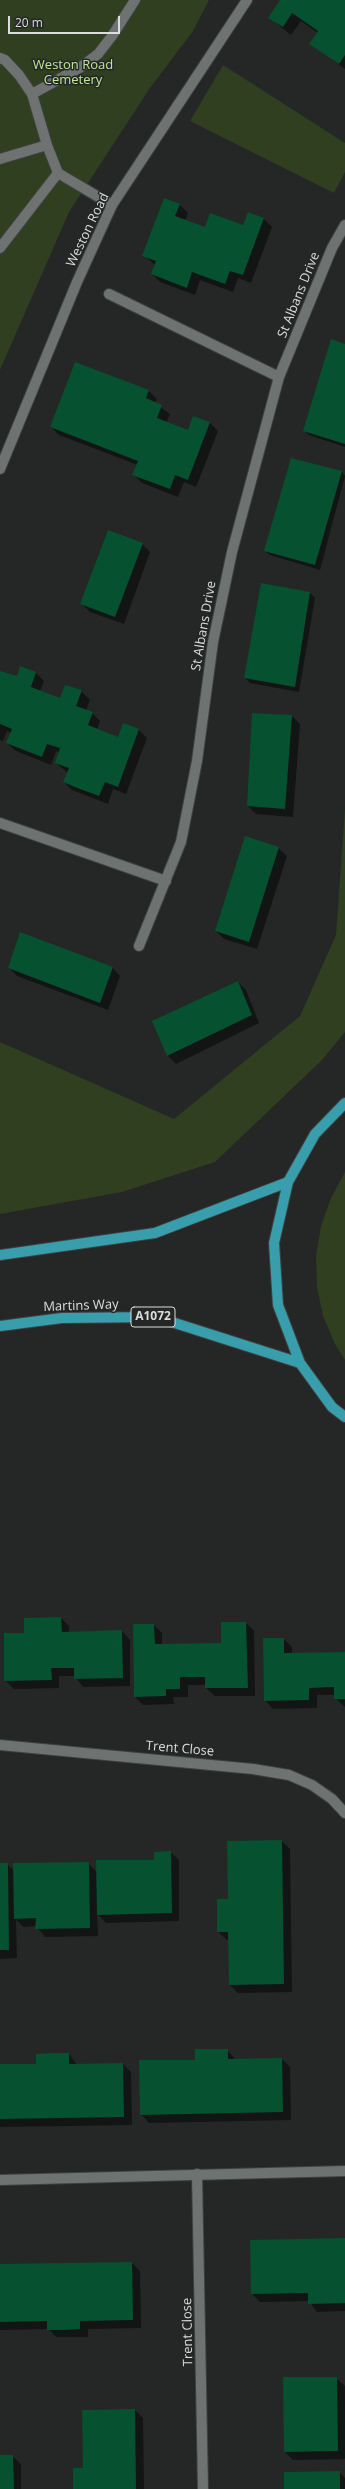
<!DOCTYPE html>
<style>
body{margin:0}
#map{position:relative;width:345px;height:2489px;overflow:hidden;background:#242726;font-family:"Open Sans",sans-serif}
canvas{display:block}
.scale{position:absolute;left:8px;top:16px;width:112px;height:18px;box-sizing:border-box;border:2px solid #dcdedd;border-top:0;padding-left:5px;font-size:12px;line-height:14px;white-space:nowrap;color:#dcdedd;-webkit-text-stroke:3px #242726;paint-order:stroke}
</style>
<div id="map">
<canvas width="345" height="2489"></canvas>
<div class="scale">20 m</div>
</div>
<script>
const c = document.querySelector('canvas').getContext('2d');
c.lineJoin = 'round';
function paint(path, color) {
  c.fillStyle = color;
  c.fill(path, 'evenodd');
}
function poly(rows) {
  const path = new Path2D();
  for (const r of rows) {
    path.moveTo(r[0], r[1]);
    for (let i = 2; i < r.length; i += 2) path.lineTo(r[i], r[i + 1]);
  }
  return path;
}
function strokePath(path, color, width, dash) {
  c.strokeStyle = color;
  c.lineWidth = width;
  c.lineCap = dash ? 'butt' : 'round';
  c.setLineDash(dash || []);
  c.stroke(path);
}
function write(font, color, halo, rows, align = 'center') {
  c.font = font + ' "Open Sans",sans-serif';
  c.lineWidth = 3;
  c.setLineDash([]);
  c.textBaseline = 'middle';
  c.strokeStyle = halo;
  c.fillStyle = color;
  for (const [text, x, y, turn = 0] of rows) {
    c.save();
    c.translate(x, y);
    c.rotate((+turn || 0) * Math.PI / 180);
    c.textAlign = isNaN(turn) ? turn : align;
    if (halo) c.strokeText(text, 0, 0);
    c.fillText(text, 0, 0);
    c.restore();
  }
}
const green = poly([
 [0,0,209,0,193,31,150,88,69,212,0,370],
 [223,65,345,143,345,172,334,193,190,121],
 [345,809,345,1032,322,1060,215,1162,122,1192,0,1214,0,1042,174,1119,300,1016,336,935],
 [345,1172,345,1360,335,1344,323,1316,317,1287,316,1256,321,1226,331,1198]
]);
const shadow = poly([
 [282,0,345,0,345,69,310,43,318,33,301,21,291,35,270,18],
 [165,199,180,205,188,213,185,221,205,228,243,226,248,213,264,219,272,227,251,283,238,278,233,292,200,280,195,295,160,282,152,274,155,265,144,255],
 [345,345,345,447,309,435,304,430],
 [75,363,149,391,157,399,155,403,170,414,166,423,188,431,210,423,218,431,196,487,184,482,178,497,142,483,134,475,138,465,59,435,51,427],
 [292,459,342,472,345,476,320,570,270,555,265,551],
 [142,544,150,552,124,624,90,612,81,603],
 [262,584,310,593,315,598,299,692,250,683,245,678],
 [36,673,44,681,40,691,61,699,81,691,90,700,86,710,92,713,100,721,97,730,118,738,123,724,139,730,147,738,126,794,113,789,108,804,72,790,64,782,68,773,56,763,60,753,56,751,51,765,16,751,7,743,11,733,7,731,3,741,0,740,0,674,17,677],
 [253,714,292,716,300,724,293,817,256,814,248,806],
 [278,848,287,856,257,949,224,939,216,931],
 [112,967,120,976,108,1010,17,976,9,968],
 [238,982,246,990,259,1023,176,1064,168,1056],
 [61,1618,69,1626,69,1632,122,1631,130,1640,130,1686,83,1687,75,1676,59,1676,59,1688,14,1689,5,1680,25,1634],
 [246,1623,254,1631,255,1696,215,1696,206,1688,206,1685,188,1685,188,1697,173,1697,174,1704,143,1705,135,1697,154,1625,162,1633,162,1645,222,1644],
 [284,1639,292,1647,292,1654,345,1653,345,1707,335,1698,335,1695,317,1695,317,1708,273,1709,265,1700],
 [282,1841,290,1849,292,1992,238,1993,230,1985,229,1940,227,1940,218,1932,229,1900],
 [170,1852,179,1860,179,1921,106,1923,97,1914,98,1936,45,1937,36,1926,24,1927,16,1920,17,1958,0,1959,0,1864,7,1864,15,1872,88,1863,97,1872,155,1861],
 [227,2050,236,2060,282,2059,290,2067,291,2120,149,2123,141,2114,196,2061],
 [69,2054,77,2065,123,2064,131,2072,132,2125,0,2127,0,2065,37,2065],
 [345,2239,345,2311,317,2312,309,2301,260,2302,252,2294],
 [132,2263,140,2271,141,2328,88,2329,88,2337,56,2337,49,2329,0,2330,0,2265],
 [336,2378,345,2386,345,2459,293,2460,285,2452],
 [135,2410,143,2418,144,2489,74,2489,84,2469],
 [0,2456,12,2456,21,2464,21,2489,0,2489],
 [339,2472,345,2478,345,2489,285,2489]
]);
const building = poly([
 [280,0,345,0,345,55,339,64,309,44,318,31,292,13,283,27,268,18],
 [164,198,180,204,175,216,205,227,210,213,243,225,248,212,264,218,243,275,230,271,225,284,192,272,187,288,151,274,156,261,142,256],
 [331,339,345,344,345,444,303,431],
 [75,362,149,390,146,398,162,405,157,418,188,430,193,416,210,422,188,480,175,475,170,489,132,475,138,461,50,427],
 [291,458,342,471,315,565,264,551],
 [108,530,143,543,115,617,80,604],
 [261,583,310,592,295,687,244,678],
 [20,666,36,672,31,687,60,698,65,685,82,690,76,706,93,712,88,725,118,737,123,723,139,729,118,787,105,782,99,796,80,789,63,782,69,768,55,763,60,748,47,744,42,757,6,743,12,729,0,724,0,671,17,676],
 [252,713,292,715,285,809,247,806],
 [245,836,279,847,249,942,215,931],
 [20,932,113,967,100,1003,8,968],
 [238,981,252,1015,167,1056,152,1021],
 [61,1617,62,1632,122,1630,123,1678,74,1679,74,1668,51,1668,52,1680,4,1681,4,1633,24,1633,24,1618],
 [221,1622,246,1622,248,1688,205,1688,205,1677,180,1677,180,1689,166,1689,166,1696,134,1697,133,1624,154,1624,155,1644,221,1643],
 [263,1638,284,1638,284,1653,345,1652,345,1699,334,1699,334,1687,309,1688,309,1700,264,1701],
 [282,1840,284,1984,229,1985,228,1932,217,1932,217,1899,228,1899,227,1841],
 [171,1851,172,1913,97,1915,96,1860,154,1860,154,1852],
 [89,1862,90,1928,35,1929,36,1918,14,1919,13,1863],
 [0,1863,8,1863,9,1950,0,1950],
 [195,2049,228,2049,228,2059,282,2058,283,2112,140,2115,139,2060,195,2060],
 [53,2053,69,2053,69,2064,123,2063,124,2117,0,2119,0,2064,36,2064,36,2054],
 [345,2238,345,2303,308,2304,308,2293,251,2294,250,2240],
 [132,2262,133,2320,80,2321,80,2329,63,2330,47,2330,47,2321,0,2322,0,2264],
 [283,2377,337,2377,338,2451,284,2452],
 [135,2409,136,2489,73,2489,73,2468,83,2468,82,2410],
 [0,2455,13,2455,14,2489,0,2489],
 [340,2471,340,2489,284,2489,284,2472]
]);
const service = poly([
 [0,58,5,60,19,75,32,94],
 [0,159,47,145],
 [112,205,58,173,47,145,32,94,81,67,98,54,112,36,135,0],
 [0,248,58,173]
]);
const minor = poly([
 [109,294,279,377],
 [0,469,77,282,112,205,247,0],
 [0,823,166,881],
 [139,946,181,842,197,761,213,642,232,552,279,377,332,248,345,225],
 [0,1745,253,1769,289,1775,312,1785,332,1799,345,1813],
 [197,2174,203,2489],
 [0,2180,345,2171]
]);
const primary = poly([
 [345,1103,315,1134,288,1182,274,1243,278,1305,300,1363,332,1407,345,1417],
 [0,1255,155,1233,288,1182],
 [0,1326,62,1318,156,1317,300,1363]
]);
const shields = [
 [153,1317,44]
];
const shieldNames = [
 ["A1072",153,1317]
];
const parkNames = [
 ["Weston Road",73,65],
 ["Cemetery",73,80]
];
const streetNames = [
 ["Weston Road",88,230,-64],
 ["St Albans Drive",299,295,-68],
 ["St Albans Drive",204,626,-80],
 ["Martins Way",81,1306,-2],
 ["Trent Close",180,1749,5],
 ["Trent Close",188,2332,-91]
];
paint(green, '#2f3f1f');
paint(shadow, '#0007');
paint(building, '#06512f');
strokePath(service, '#3f4140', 12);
strokePath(minor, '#3f4140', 12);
strokePath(primary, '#3f4140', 12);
strokePath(service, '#6e7271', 10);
strokePath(minor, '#6e7271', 10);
strokePath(primary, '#389eab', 10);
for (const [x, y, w] of shields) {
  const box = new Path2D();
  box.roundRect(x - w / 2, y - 10, w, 20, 3);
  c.fillStyle = '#242726';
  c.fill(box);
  strokePath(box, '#dcdedd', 1);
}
write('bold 12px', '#dcdedd', null, shieldNames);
write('13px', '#bee995', '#242726', parkNames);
write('13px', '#dcdedd', '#242726', streetNames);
</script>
